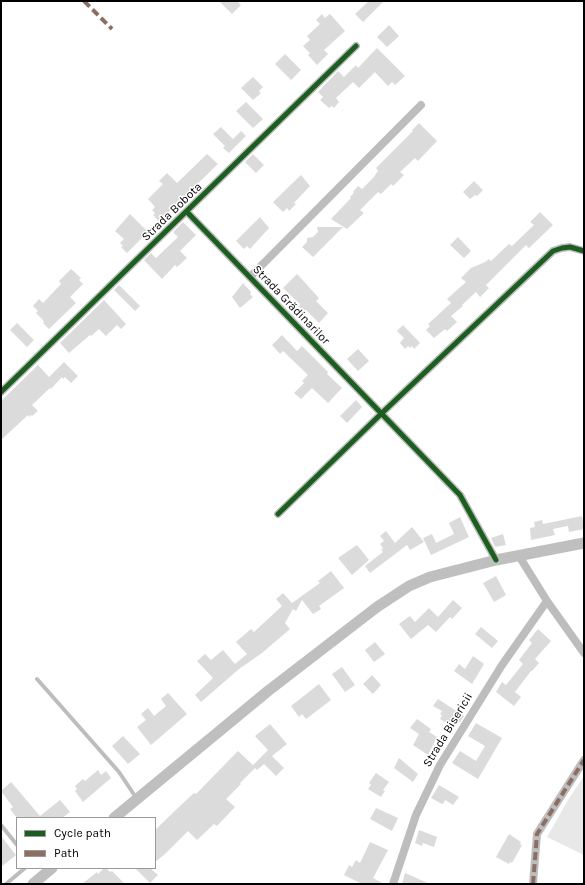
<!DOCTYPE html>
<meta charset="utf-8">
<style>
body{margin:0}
#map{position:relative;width:585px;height:885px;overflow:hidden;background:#fff;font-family:Karla,sans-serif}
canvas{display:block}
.frame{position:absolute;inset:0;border:2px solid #000;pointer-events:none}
.legend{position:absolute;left:16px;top:817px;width:140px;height:52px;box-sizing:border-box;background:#fff;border:1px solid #999;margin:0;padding:5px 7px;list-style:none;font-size:12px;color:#000}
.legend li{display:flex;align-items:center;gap:8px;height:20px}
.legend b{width:20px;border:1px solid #999}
</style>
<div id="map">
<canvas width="585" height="885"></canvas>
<div class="frame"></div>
<ul class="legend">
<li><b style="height:5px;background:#1b5e20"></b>Cycle path</li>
<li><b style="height:5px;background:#8d6e63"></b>Path</li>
</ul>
</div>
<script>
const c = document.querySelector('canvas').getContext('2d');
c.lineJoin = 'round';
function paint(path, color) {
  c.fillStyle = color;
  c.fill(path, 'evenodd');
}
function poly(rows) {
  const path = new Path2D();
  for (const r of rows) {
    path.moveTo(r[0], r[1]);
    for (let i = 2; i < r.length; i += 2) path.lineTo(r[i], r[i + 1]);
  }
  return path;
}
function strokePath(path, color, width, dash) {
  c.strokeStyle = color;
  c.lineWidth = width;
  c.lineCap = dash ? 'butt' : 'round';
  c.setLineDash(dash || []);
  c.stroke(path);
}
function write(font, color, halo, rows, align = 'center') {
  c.font = font + ' Karla,sans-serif';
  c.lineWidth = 3;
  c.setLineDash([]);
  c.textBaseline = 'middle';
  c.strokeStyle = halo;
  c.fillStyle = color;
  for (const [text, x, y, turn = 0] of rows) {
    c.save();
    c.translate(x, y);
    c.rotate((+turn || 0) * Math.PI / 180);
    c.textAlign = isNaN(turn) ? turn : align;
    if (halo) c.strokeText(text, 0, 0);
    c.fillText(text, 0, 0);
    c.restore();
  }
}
const green = poly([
 [584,776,584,855,547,837,568,800]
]);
const building = poly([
 [219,1,237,1,241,5,232,14],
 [369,1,384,1,363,22,355,14],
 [322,14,325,18,330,14,345,31,324,50,328,54,317,65,308,55,310,53,303,46,310,40,307,36,320,24,316,20],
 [389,25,399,36,387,47,377,37],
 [377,48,405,76,395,85,392,82,388,86,375,72,359,88,353,82,336,98,339,102,334,108,332,106,329,108,320,100,323,97,318,92,338,71,344,77,356,65,358,68],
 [285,54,301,70,291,80,275,64],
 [253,77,263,87,259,91,261,93,253,100,241,88],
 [246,102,263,119,253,128,236,111],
 [419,123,437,141,418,161,415,158,400,172,404,175,393,186,391,184,381,194,378,192,360,210,364,213,347,229,331,219,351,198,350,197,354,193,353,192,358,186,362,189,373,178,378,171,376,168,413,131,412,130],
 [221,127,233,139,241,131,246,136,229,153,223,148,225,146,213,134],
 [207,154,218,164,159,221,153,215,155,213,152,210,155,207,148,199,163,184,159,181,167,173,177,183],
 [253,154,264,165,256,173,245,162],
 [301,175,310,186,294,203,296,204,289,211,287,208,283,212,273,202],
 [474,181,483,190,477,196,475,195,470,199,463,192],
 [540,212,553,225,529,248,526,245,486,285,489,288,480,297,476,292,462,305,463,306,451,316,457,322,447,331,445,329,434,338,426,330,430,326,428,324,451,303,447,299,466,282,461,278,471,268,485,262,489,259,491,261,509,244,512,246,534,225,530,222],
 [130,214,148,232,127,253,121,247,123,246,120,243,124,239,115,231],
 [260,217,269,228,250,249,247,246,244,249,236,241],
 [183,222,196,235,180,251,187,258,177,267,175,265,162,279,144,260,151,253,156,258,178,237,173,232],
 [317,227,343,227,313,257,302,247,307,242,307,238,313,237,318,232],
 [458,237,471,251,464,258,450,245],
 [71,269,81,278,79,280,83,284,70,297,76,303,49,329,43,323,44,322,42,319,36,313,38,311,33,306,39,299,43,303,61,284,59,281],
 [297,274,319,298,316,301,328,313,319,323,306,310,303,310,299,307,300,304,283,288],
 [243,283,251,292,250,294,253,297,240,308,232,297],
 [119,285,140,306,135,311,114,290],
 [104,300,126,324,121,329,117,325,106,336,99,329,91,336,90,335,69,353,60,343],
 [17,323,34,340,27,347,10,330],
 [403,325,420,343,414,349,412,346,410,348,408,346,405,349,400,343,404,338,397,331],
 [282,335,297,351,302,346,328,372,327,374,342,388,328,403,312,388,301,399,294,393,304,383,302,381,308,375,283,351,280,354,272,345],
 [358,349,369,361,358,371,347,359],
 [64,362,78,376,71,383,65,377,63,379,62,377,51,389,50,388,32,405,38,411,32,416,31,415,29,417,28,415,1,440,1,401,38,365,49,377],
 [356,400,362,407,347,423,340,416],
 [582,516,584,529,569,532,568,526,553,529,555,535,531,540,530,528,535,527,534,522,542,520,543,524],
 [460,517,469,537,431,555,423,538,432,534,436,543,454,534,449,523],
 [412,527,424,542,410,550,407,545,370,573,365,566,383,552,381,550,383,548,380,544,384,541,380,536,386,531,395,543],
 [503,534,506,545,495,547,491,538],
 [357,545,369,560,352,575,338,558],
 [331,571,344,588,319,606,321,609,313,614,302,600,296,611,293,609,285,623,290,629,262,653,239,669,201,702,195,695,213,678,197,661,205,654,211,660,223,650,235,664,247,654,236,642,251,629,254,632,282,606,276,599,283,593,292,603,320,583,318,581],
 [496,576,506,595,494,602,483,583],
 [453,600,462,608,452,619,450,617,436,632,428,625,411,639,399,624,410,616,415,622,429,608,438,617],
 [481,627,498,641,492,648,475,634],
 [538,629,551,641,535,659,539,663,532,671,531,671,515,692,521,697,514,706,496,692,502,682,506,685,523,664,519,660,532,643,529,640],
 [375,642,385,654,374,662,365,650],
 [473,656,484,664,472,684,454,671,459,664,465,669],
 [342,667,355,685,345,692,332,674],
 [372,675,381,685,373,694,363,684],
 [319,684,331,700,306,719,302,714,299,717,291,706],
 [168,693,187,714,151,745,137,727,146,720,141,714,148,708,154,716,166,706,161,699],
 [438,699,464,716,460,722,453,718,449,724,440,719,442,715,440,714,442,711,433,706],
 [417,719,431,729,429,732,437,737,428,755,413,745,419,734,410,728],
 [476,723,502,738,478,779,452,763,460,751,476,761,485,746,468,736],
 [270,724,287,744,272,756,284,768,276,776,264,764,257,770,255,768,240,783,241,784,226,799,235,807,217,826,214,824,197,840,188,831,165,854,155,862,155,830,181,805,194,793,196,794,238,751,253,765,268,750,255,736],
 [123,736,140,754,128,764,112,746],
 [399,758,418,774,413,782,394,768],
 [98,770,101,775,106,771,111,778,83,802,75,791,77,789,75,786,83,779,85,781],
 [376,773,389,782,383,790,385,791,381,797,368,789,371,785,369,783],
 [11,782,40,816,60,800,70,812,62,818,17,818,10,809,13,807,1,791],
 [439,785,459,797,453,805,445,800,443,804,440,803,431,798],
 [376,808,398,818,392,831,370,819],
 [419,830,437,837,434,847,423,843,422,846,415,843],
 [509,834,521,842,520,844,522,845,512,863,510,862,509,864,496,857],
 [1,836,16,855,1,867],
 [370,842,388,850,373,878,384,884,362,884,344,875,349,865,352,867,356,860,360,863],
 [104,868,106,868,110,872,112,871,125,884,82,884,97,872,98,874],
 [135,868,150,868,158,875,150,883],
 [405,873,430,884,402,884]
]);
const service = poly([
 [37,679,119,772,137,799],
 [1,825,17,845],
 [6,884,25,868]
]);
const minor = poly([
 [187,212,460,495,496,560],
 [250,277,421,105],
 [1,392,356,46],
 [278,514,382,413,553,251,562,248,570,247,584,251],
 [519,556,547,601,584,653],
 [393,884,416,815,440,765,502,665,547,601],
 [533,884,537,834,584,760]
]);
const secondary = poly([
 [114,818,268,691,377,607,409,586,430,577,496,560,584,543],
 [33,884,52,868]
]);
const quiet = poly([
 [84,1,112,29],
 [533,884,537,834,584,760]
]);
const cycleway = poly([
 [187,212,460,495,496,560],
 [1,392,356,46],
 [278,514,382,413,553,251,562,248,570,247,584,251]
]);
const streetNames = [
 ["Strada Bobota",172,212,-44],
 ["Strada Grădinarilor",291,305,46],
 ["Strada Bisericii",448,730,-59]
];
paint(green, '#e8e8e8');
paint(building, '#dbdbdb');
strokePath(service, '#bdbdbd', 4);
strokePath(minor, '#bdbdbd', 8);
strokePath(secondary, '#bfbfbf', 11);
strokePath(quiet, '#8d6e63', 4, [8, 4]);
strokePath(cycleway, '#1b5e20', 5);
write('12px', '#000', '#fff', streetNames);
</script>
